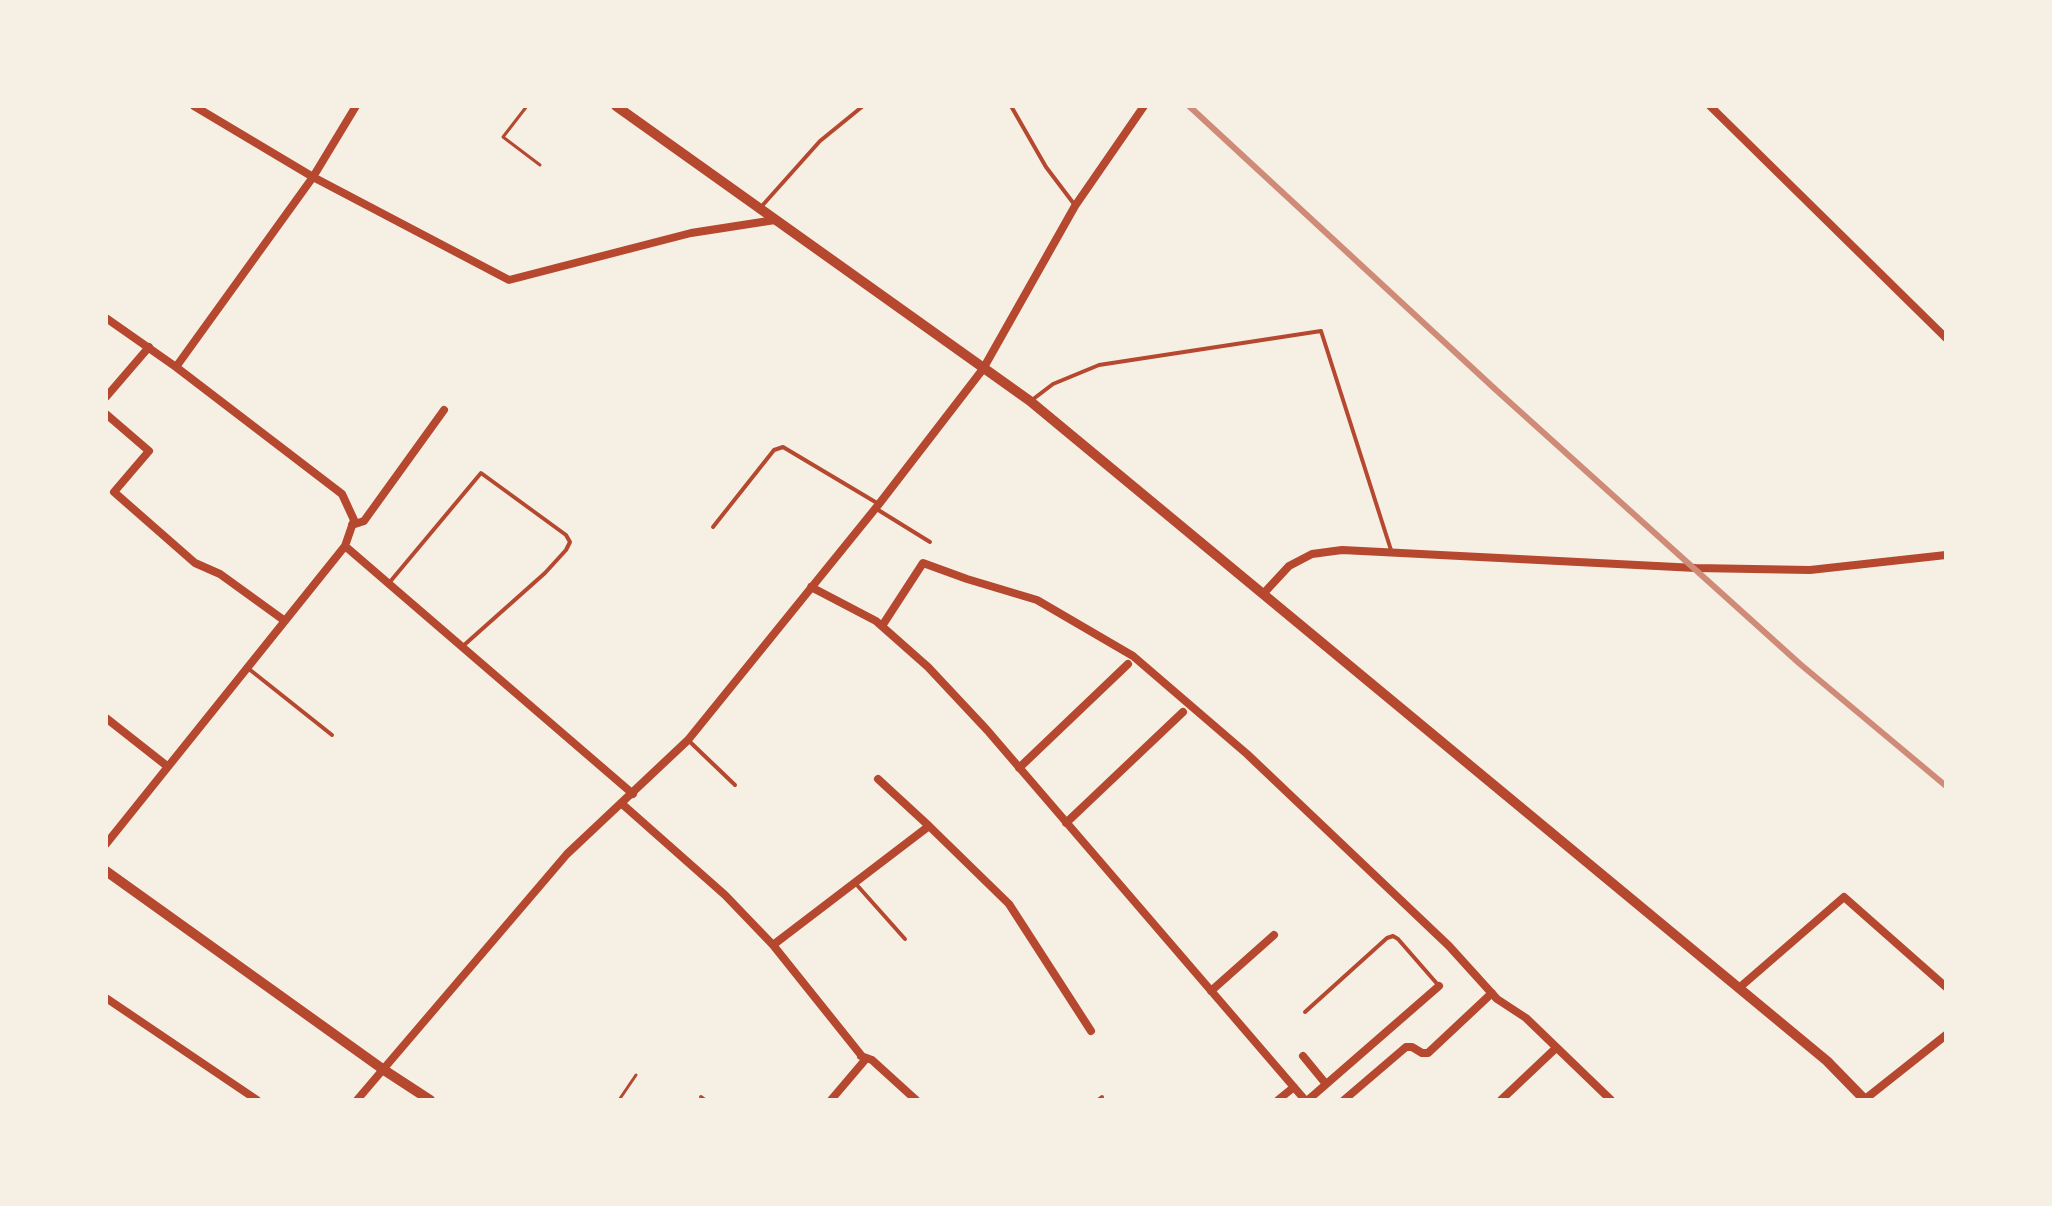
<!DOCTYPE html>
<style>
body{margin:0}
#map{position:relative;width:2052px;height:1206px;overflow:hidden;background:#f6efe4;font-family:Manrope,sans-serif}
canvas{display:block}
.frame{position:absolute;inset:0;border:108px solid #f6efe4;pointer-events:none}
</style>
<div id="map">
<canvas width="2052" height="1206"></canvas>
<div class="frame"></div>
</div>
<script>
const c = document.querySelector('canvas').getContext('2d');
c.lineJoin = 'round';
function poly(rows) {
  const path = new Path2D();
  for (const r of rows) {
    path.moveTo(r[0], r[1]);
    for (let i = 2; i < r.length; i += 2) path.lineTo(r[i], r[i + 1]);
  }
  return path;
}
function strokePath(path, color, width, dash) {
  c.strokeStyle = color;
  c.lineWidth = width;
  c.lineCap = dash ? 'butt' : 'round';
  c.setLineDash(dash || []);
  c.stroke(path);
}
const path = poly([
 [527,106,503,137,540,165],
 [619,1100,636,1075]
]);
const service = poly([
 [1011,106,1046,167,1074,204],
 [761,207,820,141,863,106],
 [1032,400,1053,384,1099,365,1321,331,1391,550],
 [875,508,930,542],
 [713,527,774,450,783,447,877,503],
 [389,583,481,473,566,535,570,542,566,550,545,573,463,646],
 [249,669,332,735],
 [688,740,735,785],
 [856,884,905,939],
 [1305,1012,1387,938,1393,936,1398,939,1439,986],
 [701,1097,705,1100],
 [1098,1100,1102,1097]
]);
const minor = poly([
 [194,106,313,177,509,280,691,233,775,220],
 [1710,106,1946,338],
 [106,318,176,367,342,494,354,520,345,546,106,844],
 [176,367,313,177,356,106],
 [106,397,149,347],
 [106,414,149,451,114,492,195,563,220,574,285,621],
 [352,525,364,521,444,410],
 [345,546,633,794],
 [811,587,876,621,928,667,987,730,1305,1100],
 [1263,594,1289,566,1312,554,1342,550,1696,568,1810,570,1946,555],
 [882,626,923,563,967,579,1037,600,1133,656,1247,754,1449,946,1497,999,1526,1018,1611,1100],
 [106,718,167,766],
 [1019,768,1128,664],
 [621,803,725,895,773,945,865,1060,831,1100],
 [1066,823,1183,712],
 [929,826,1009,904,1091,1031],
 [773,945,929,826,878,779],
 [1739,988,1844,897,1946,987],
 [1211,991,1274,935],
 [106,998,257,1100],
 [861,1056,872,1060,916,1100],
 [1303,1056,1326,1084],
 [357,1100,567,854,688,740,879,504,983,369,1075,206,1144,106],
 [1278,1100,1294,1087],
 [1308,1100,1439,986],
 [1344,1100,1406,1047,1412,1047,1422,1053,1428,1053,1492,993],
 [1501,1100,1556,1048],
 [1864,1100,1946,1035]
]);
const tertiary = poly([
 [616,106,1030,401,1827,1061,1865,1100],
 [106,871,384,1070,430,1100]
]);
const rail = poly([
 [1189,106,1495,389,1800,664,1946,786]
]);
strokePath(path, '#b5482f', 3);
strokePath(service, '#b5482f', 4);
strokePath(minor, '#b5482f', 8);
strokePath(tertiary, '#b5482f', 10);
strokePath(rail, '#cf8b77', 6);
</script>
